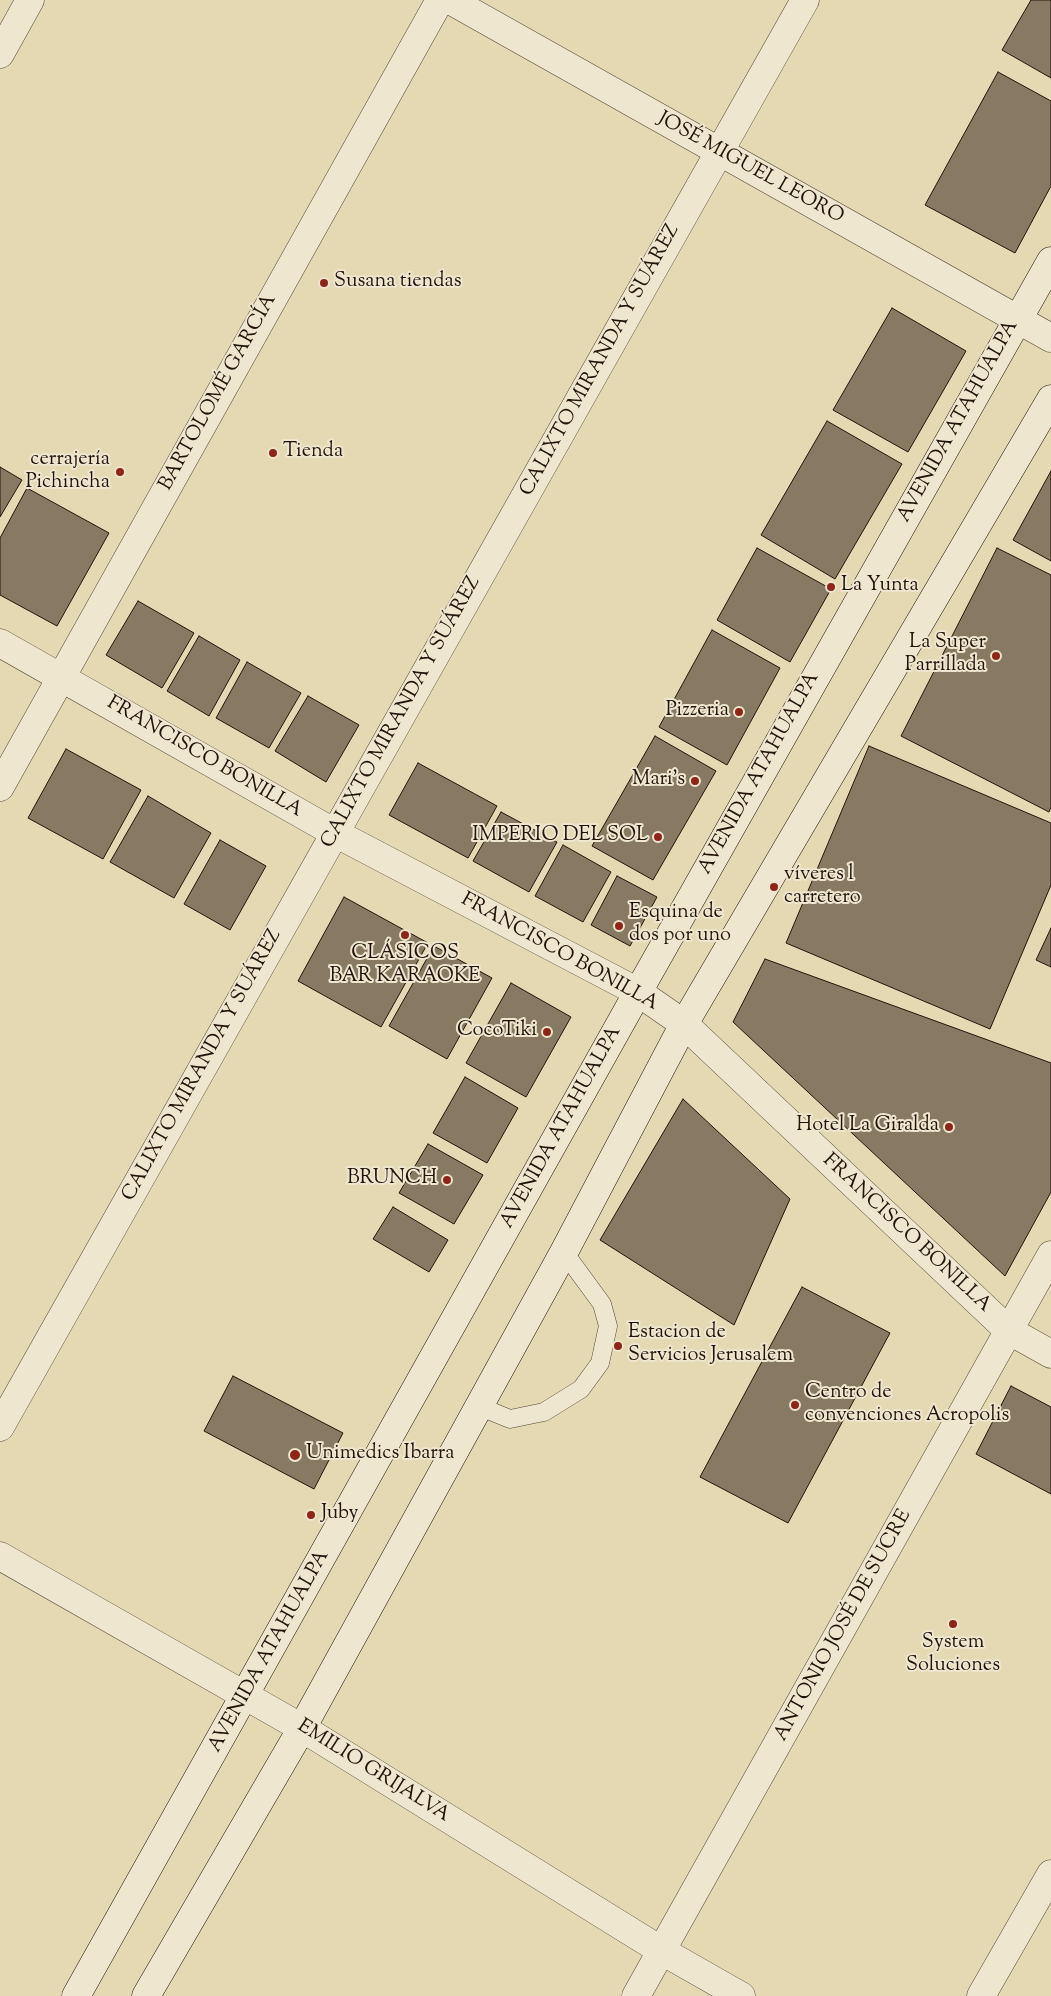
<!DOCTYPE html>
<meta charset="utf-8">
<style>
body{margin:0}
canvas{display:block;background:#e5d9b3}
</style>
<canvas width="1051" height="1996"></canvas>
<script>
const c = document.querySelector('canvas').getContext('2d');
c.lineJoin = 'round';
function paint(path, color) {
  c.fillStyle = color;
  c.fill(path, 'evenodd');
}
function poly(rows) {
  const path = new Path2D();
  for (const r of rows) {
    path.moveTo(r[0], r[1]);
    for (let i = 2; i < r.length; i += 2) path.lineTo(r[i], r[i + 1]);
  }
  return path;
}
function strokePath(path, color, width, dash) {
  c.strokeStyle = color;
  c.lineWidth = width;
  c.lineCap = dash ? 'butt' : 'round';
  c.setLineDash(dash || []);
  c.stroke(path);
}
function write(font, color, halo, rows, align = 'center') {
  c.font = font + ' "Sorts Mill Goudy",serif';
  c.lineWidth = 4;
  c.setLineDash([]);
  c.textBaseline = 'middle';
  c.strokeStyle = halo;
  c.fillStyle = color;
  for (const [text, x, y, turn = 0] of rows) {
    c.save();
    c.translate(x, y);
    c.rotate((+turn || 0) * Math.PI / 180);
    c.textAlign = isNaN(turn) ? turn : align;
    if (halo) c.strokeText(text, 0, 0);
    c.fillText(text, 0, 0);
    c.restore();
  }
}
const building = poly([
 [1031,0,1051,0,1051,78,1002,50,1031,0],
 [998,72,1051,101,1051,186,1015,253,925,205,998,72],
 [892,308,966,351,908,452,833,410,892,308],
 [827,421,902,464,835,579,761,535,827,421],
 [0,467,22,480,0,517,0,467],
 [1051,471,1051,561,1013,540,1051,471],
 [27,488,109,533,57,626,0,595,0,538,27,488],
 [757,548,831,589,790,662,717,620,757,548],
 [997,548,1051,575,1051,807,1049,812,901,736,997,548],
 [138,601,194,633,162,688,106,655,138,601],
 [712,630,780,668,727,765,659,727,712,630],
 [199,636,240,660,209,716,167,691,199,636],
 [247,662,301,693,269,748,216,718,247,662],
 [308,696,359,725,326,782,275,751,308,696],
 [655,736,716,771,653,880,592,846,655,736],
 [869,746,1051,823,1051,885,990,1029,786,943,869,746],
 [66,749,141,790,103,859,28,818,66,749],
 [418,763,497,806,468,858,389,815,418,763],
 [148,796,211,833,174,898,110,862,148,796],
 [501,812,557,842,529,892,473,861,501,812],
 [220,840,266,866,230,930,184,904,220,840],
 [563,845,611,872,583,922,535,896,563,845],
 [617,876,657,897,630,946,591,925,617,876],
 [344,897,428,943,381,1027,298,981,344,897],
 [1051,928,1051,967,1036,960,1051,928],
 [434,946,492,978,447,1059,389,1026,434,946],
 [765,959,1051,1063,1051,1192,1005,1276,733,1022,765,959],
 [511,983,571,1017,526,1097,466,1063,511,983],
 [465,1077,518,1108,487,1163,433,1133,465,1077],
 [683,1099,790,1199,734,1325,600,1240,683,1099],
 [428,1144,483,1175,454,1224,399,1193,428,1144],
 [393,1207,448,1240,429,1272,373,1239,393,1207],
 [802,1287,890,1333,788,1523,700,1477,802,1287],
 [233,1376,343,1433,314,1489,204,1431,233,1376],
 [1011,1386,1051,1407,1051,1494,976,1454,1011,1386]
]);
const service = poly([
 [478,1406,510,1419,544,1412,581,1389,600,1363,608,1326,602,1304,564,1252]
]);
const minor = poly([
 [450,0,1051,338],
 [0,54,30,0],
 [0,643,335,833,638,992,684,1024,1008,1330,1051,1354],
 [0,787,440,0],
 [0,1427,805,0],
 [0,1556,302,1728,662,1951,741,1996],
 [636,1996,1051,1255],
 [981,1996,1051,1874]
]);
const secondary = poly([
 [76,1996,638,992,1051,261],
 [146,1996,302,1728,564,1252,684,1024,1051,399]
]);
const markers = [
 [324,283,5,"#8f2418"],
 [273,453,5,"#8f2418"],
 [120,472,5,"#8f2418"],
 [831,587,5,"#8f2418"],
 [996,656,5,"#8f2418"],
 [739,712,5,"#8f2418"],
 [695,781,5,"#8f2418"],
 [658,837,5,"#8f2418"],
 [774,887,5,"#8f2418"],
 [619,926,5,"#8f2418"],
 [405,935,5,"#8f2418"],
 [547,1032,5,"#8f2418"],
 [949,1127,5,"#8f2418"],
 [447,1180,5,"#8f2418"],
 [618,1346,5,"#8f2418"],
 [795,1405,5,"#8f2418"],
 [295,1455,6,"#8f2418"],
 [311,1515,5,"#8f2418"],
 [953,1624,5,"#8f2418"]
];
const streetNames = [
 ["JOSÉ MIGUEL LEORO",750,169,29],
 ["CALIXTO MIRANDA Y SUÁREZ",601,361,-61],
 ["BARTOLOMÉ GARCÍA",219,393,-61],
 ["AVENIDA ATAHUALPA",959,422,-61],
 ["CALIXTO MIRANDA Y SUÁREZ",402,713,-61],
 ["FRANCISCO BONILLA",204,758,30],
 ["AVENIDA ATAHUALPA",760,774,-61],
 ["FRANCISCO BONILLA",559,953,29],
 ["CALIXTO MIRANDA Y SUÁREZ",203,1066,-61],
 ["AVENIDA ATAHUALPA",562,1128,-61],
 ["FRANCISCO BONILLA",906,1234,43],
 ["ANTONIO JOSÉ DE SUCRE",844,1626,-61],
 ["AVENIDA ATAHUALPA",270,1652,-61],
 ["EMILIO GRIJALVA",373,1772,32]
];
const poiNames = [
 ["Susana tiendas",334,283],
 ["Tienda",283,453],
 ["cerrajería",110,461,"right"],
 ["Pichincha",110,484,"right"],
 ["La Yunta",841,587],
 ["La Super",986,644,"right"],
 ["Parrillada",986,667,"right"],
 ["Pizzeria",729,712,"right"],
 ["Mari's",685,781,"right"],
 ["IMPERIO DEL SOL",648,837,"right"],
 ["víveres l",784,876],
 ["carretero",784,899],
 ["Esquina de",629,914],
 ["dos por uno",629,937],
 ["CLÁSICOS",405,955,"center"],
 ["BAR KARAOKE",405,978,"center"],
 ["CocoTiki",537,1032,"right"],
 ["Hotel La Giralda",939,1127,"right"],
 ["BRUNCH",437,1180,"right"],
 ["Estacion de",628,1334],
 ["Servicios Jerusalem",628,1357],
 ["Centro de",805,1394],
 ["convenciones Acropolis",805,1417],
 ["Unimedics Ibarra",306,1455],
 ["Juby",321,1515],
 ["System",953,1644,"center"],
 ["Soluciones",953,1667,"center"]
];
paint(building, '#887a62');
strokePath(building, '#24130b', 1);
strokePath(service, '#544435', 19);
strokePath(minor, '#544435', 29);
strokePath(secondary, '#24130b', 29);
strokePath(service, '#eee6ce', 18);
strokePath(minor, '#eee6ce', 28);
strokePath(secondary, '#eee6ce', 28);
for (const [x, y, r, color] of markers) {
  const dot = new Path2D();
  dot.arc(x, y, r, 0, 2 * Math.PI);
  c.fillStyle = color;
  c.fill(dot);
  strokePath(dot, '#eee6ce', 2);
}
write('20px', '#24130b', '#eee6ce', streetNames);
write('20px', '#24130b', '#eee6ce', poiNames, 'left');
</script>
